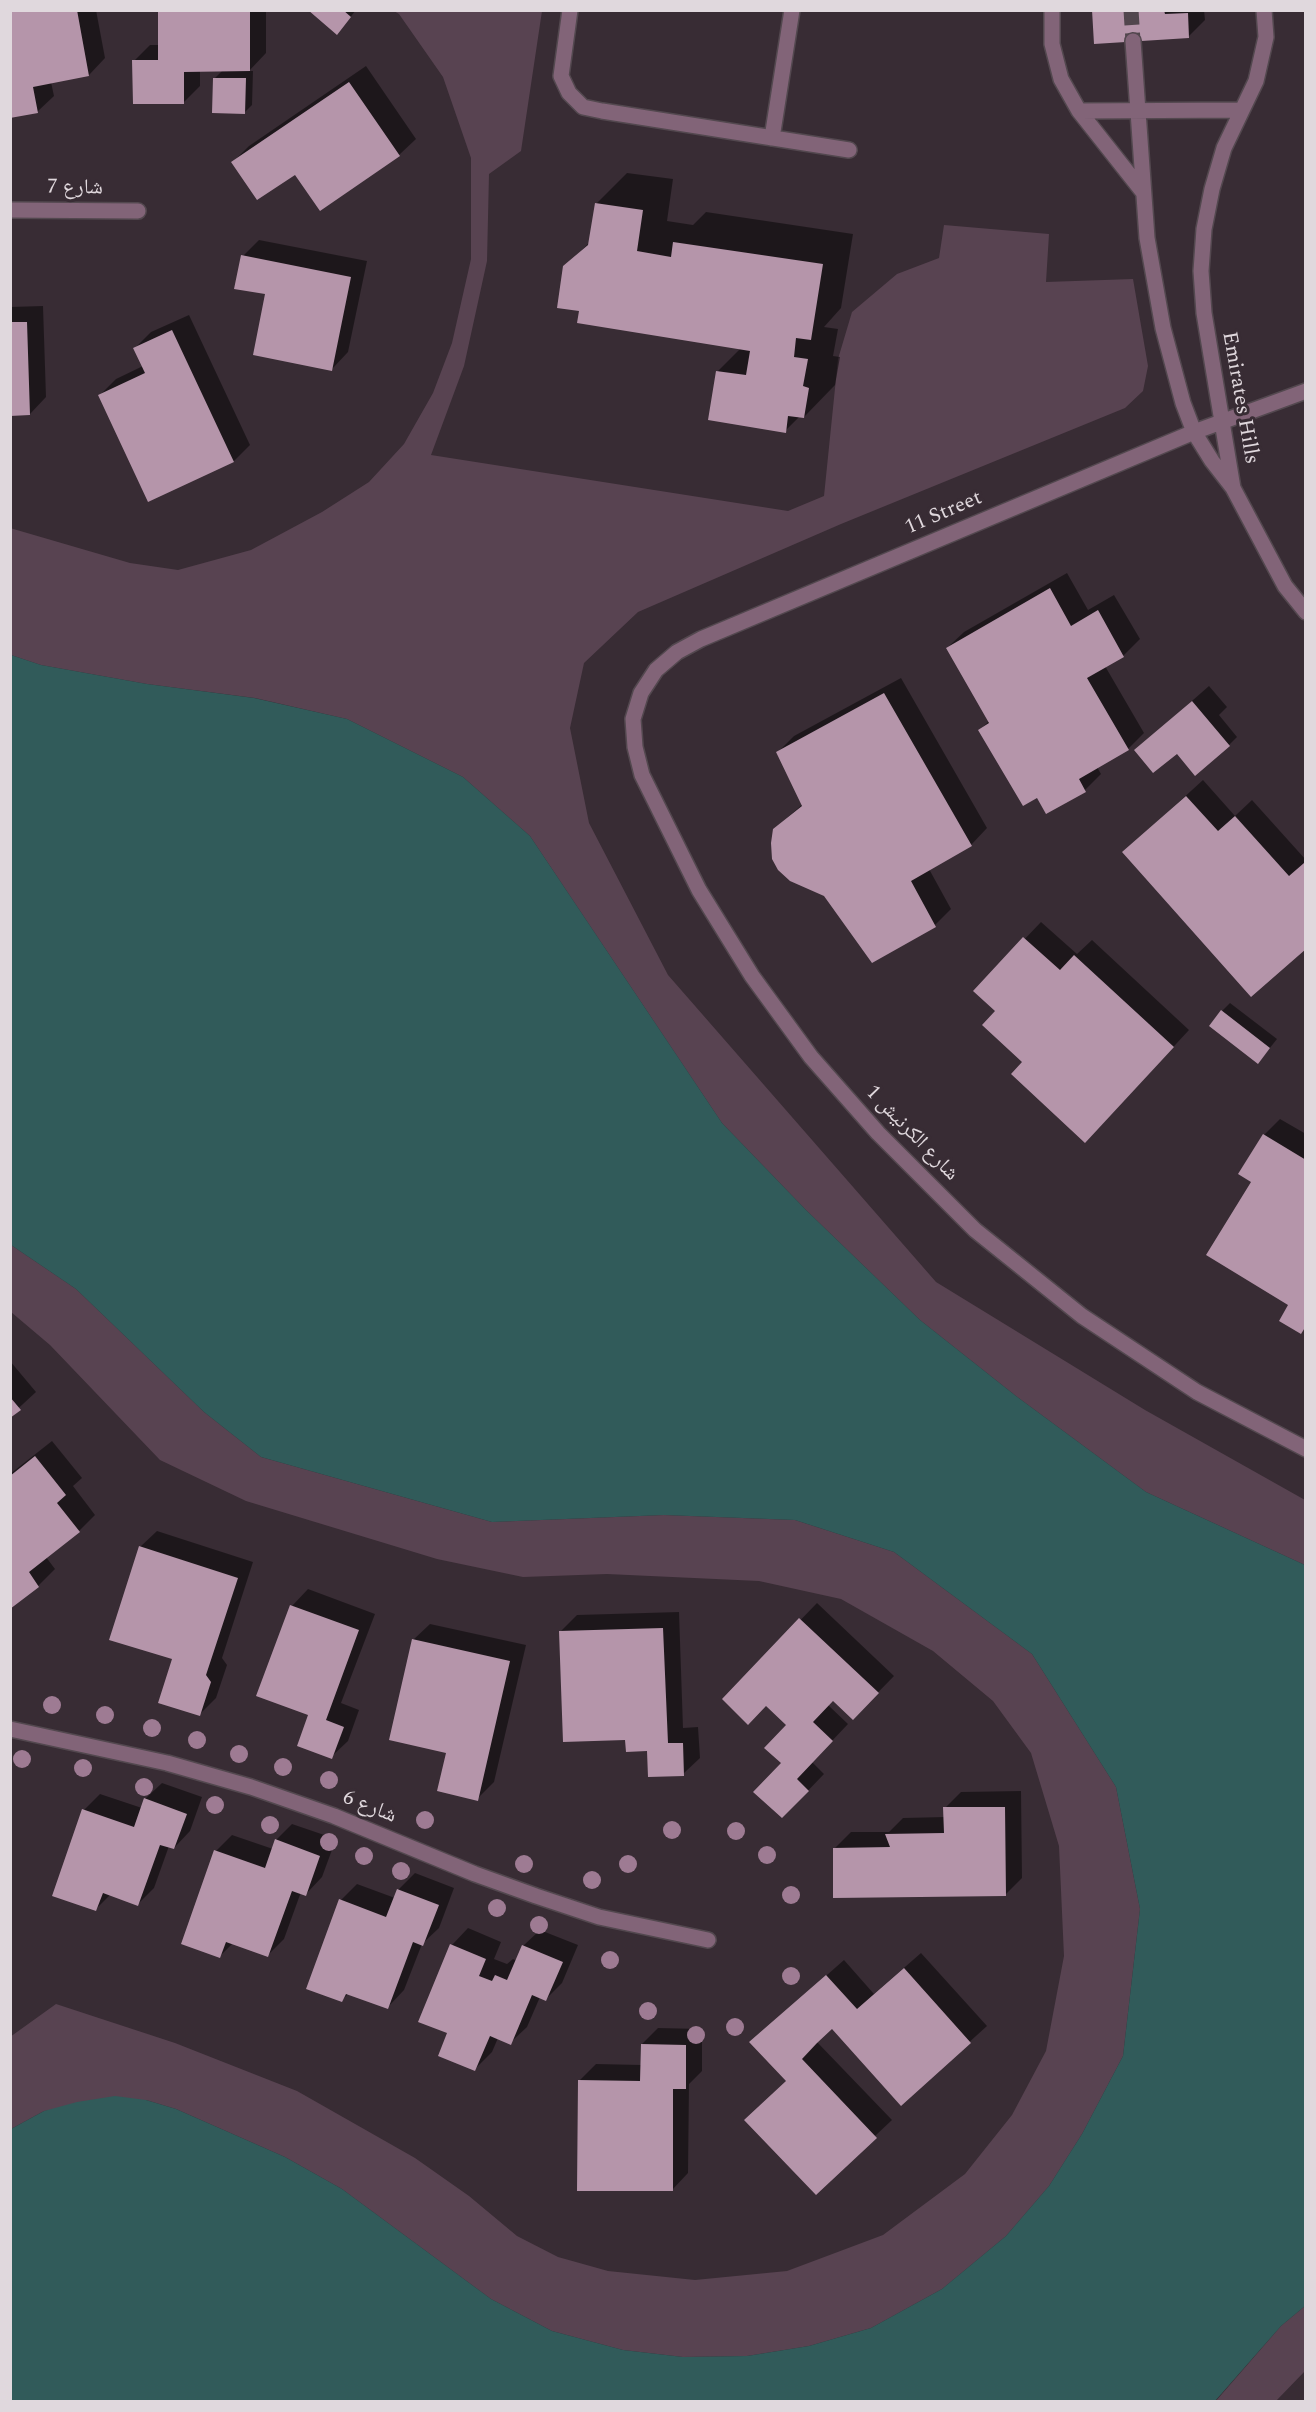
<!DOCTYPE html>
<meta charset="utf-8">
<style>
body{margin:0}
#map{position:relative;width:1316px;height:2412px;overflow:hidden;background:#382c34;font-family:Spectral,serif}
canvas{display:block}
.frame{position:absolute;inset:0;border:12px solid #e0d8dd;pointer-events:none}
</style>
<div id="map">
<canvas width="1316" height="2412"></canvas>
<div class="frame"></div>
</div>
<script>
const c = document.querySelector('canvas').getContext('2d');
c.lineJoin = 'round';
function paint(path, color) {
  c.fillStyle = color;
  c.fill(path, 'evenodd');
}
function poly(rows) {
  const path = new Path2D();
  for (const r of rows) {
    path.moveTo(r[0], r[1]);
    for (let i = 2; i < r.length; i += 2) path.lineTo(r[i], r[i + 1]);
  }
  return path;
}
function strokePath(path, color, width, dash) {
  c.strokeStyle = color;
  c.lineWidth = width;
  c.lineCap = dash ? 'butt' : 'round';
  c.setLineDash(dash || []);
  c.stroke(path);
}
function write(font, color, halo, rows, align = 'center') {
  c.font = font + ' Spectral,"Noto Naskh Arabic",serif';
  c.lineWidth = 6;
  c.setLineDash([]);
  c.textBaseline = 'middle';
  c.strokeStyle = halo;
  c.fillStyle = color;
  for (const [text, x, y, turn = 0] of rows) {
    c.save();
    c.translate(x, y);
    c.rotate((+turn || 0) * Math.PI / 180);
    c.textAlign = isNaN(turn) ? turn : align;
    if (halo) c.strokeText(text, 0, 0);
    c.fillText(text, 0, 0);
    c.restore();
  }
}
const green = poly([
 [394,11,542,11,521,151,489,174,487,261,464,366,431,455,788,511,824,496,838,359,852,312,897,274,939,258,944,225,1049,234,1046,282,1133,279,1148,366,1143,391,1125,408,841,524,638,612,584,663,570,728,589,823,668,975,936,1282,1145,1410,1305,1500,1305,1565,1146,1492,1016,1396,920,1320,806,1210,722,1123,530,836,463,777,347,719,255,698,147,684,41,665,11,655,10,528,130,563,178,570,251,550,322,512,369,482,404,444,433,393,452,343,471,259,471,158,443,77,399,14],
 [11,1245,76,1289,204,1412,261,1457,492,1522,664,1515,795,1520,894,1552,1032,1654,1116,1787,1140,1909,1123,2056,1082,2134,1049,2186,1006,2236,942,2289,871,2328,809,2346,747,2356,683,2357,623,2350,552,2331,491,2299,342,2189,285,2157,176,2109,146,2100,44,2111,11,2129,10,2037,56,2004,175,2043,297,2091,415,2158,469,2196,517,2236,558,2257,608,2271,695,2280,787,2271,883,2235,965,2174,1012,2115,1046,2051,1064,1956,1059,1846,1031,1753,993,1701,933,1651,841,1599,759,1581,607,1574,523,1577,437,1559,246,1501,160,1460,50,1345,11,1312],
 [1305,2306,1305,2371,1276,2401,1215,2402,1281,2326]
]);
const water = poly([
 [11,655,41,665,147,684,254,698,347,719,463,777,530,836,722,1123,806,1210,920,1320,1016,1396,1146,1492,1305,1565,1305,2306,1281,2326,1215,2401,11,2401,11,2129,44,2111,77,2102,115,2096,146,2100,176,2109,285,2157,342,2189,491,2299,552,2331,623,2350,683,2357,747,2356,809,2346,871,2328,942,2289,1006,2236,1049,2186,1082,2134,1123,2056,1140,1909,1116,1787,1032,1654,894,1552,795,1520,664,1515,492,1522,261,1457,204,1412,76,1289,11,1245]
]);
const shadow = poly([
 [10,10,96,10,105,58,89,75,51,82,54,96,37,112],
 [160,10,266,10,266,53,249,71,253,71,252,105,244,113,215,78,223,70,200,70,200,86,184,102,134,61,150,45,160,45],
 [356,10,344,25,310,11],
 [1094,10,1204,10,1205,20,1188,37],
 [366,66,416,139,399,155,233,162,249,146],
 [627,173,673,179,667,221,693,225,706,212,853,234,841,308,824,327,838,329,833,356,840,357,835,385,804,417,800,416,785,431,718,371,741,348,581,310,565,267,590,242,596,204],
 [259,240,367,261,348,352,332,369,267,293,243,256],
 [43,306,46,397,30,414,10,414,10,307],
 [189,315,250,445,234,461,149,500,100,395,116,379,143,366,135,348,151,332],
 [1067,573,1088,610,1114,595,1140,639,1124,655,1105,666,1144,733,1128,749,1097,767,1101,774,1085,790,1037,796,980,730,989,721,947,648,964,632],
 [901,678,987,828,971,845,929,869,951,909,935,925,774,829,803,804,778,752,794,736],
 [1209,686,1227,707,1219,715,1237,737,1229,745,1136,750],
 [1203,780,1235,816,1252,800,1306,860,1306,947,1124,852],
 [1041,922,1077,954,1092,940,1189,1030,1101,1125,997,1011,975,991],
 [1230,1003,1277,1039,1265,1054,1222,1011],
 [1280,1119,1306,1134,1306,1327,1301,1332,1253,1181,1264,1135],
 [10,1361,36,1392,10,1416],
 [52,1441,82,1478,73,1486,95,1515,79,1531,46,1557,55,1569,38,1586,11,1607,10,1474],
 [157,1531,253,1562,222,1658,227,1665,216,1698,199,1715,173,1658,140,1547],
 [308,1589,375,1614,341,1703,359,1710,348,1741,331,1757,310,1714,292,1606],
 [817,1603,894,1676,853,1718,833,1699,828,1705,848,1724,812,1762,824,1774,799,1800,783,1763,788,1725,767,1704,724,1699],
 [679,1612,683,1728,698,1727,700,1758,683,1774,648,1749,627,1738,560,1632,577,1615],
 [430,1624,526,1645,494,1782,477,1799,448,1752,413,1640],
 [162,1783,202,1797,190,1831,174,1848,169,1846,154,1888,138,1904,111,1894,95,1910,84,1810,100,1794,142,1808,145,1799],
 [1021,1791,1022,1878,1006,1894,834,1849,851,1832,889,1832,903,1818,945,1817,945,1808,961,1792],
 [292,1824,336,1839,322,1877,306,1894,301,1892,284,1939,268,1955,233,1943,220,1956,216,1851,232,1835,273,1849,276,1840],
 [415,1873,454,1888,439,1928,422,1944,404,1990,388,2007,349,1993,341,2001,341,1900,357,1884,395,1898,398,1890],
 [468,1928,501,1942,494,1959,507,1964,513,1959,517,1961,523,1946,540,1930,578,1945,562,1983,546,1999,540,1997,527,2027,510,2043,498,2038,492,2052,475,2069,449,2033,452,1945],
 [921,1953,987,2026,901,2104,832,2027,817,2042,892,2120,875,2136,788,2080,751,2042,844,1960,874,1994],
 [658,2028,702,2029,702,2071,689,2084,688,2173,672,2190,579,2081,596,2064,642,2065,642,2044]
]);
const building = poly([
 [10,10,77,10,89,76,33,87,38,113,10,118],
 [158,10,250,10,250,71,184,72,184,104,133,104,132,60,158,60],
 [308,10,343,10,351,17,337,35],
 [1092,10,1164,10,1165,14,1188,13,1189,38,1094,44],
 [213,78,246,78,245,114,212,113],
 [349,82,400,156,320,211,295,175,257,200,231,162],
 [595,203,643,210,637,251,671,257,673,242,823,264,811,340,796,338,794,357,808,359,803,386,809,388,804,418,788,416,786,433,708,420,716,371,746,375,750,351,577,323,579,311,557,308,563,266,588,245],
 [241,255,351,277,332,371,253,355,265,294,234,289],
 [10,322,27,322,30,415,10,416],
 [172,330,234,462,148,502,98,395,145,373,133,348],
 [1050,588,1071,626,1098,610,1124,657,1087,678,1129,750,1079,779,1086,792,1046,814,1037,798,1023,806,978,730,989,723,946,648],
 [884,693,972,846,911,881,936,927,872,963,824,896,790,881,778,870,772,859,771,843,773,829,802,806,776,752],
 [1192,701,1230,746,1195,776,1177,754,1153,773,1134,750],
 [1186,796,1218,831,1235,816,1289,876,1304,863,1306,864,1306,949,1251,997,1122,852],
 [1023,937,1060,970,1074,955,1174,1047,1085,1143,1011,1074,1022,1062,982,1025,995,1011,973,991],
 [1221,1010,1270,1048,1258,1064,1209,1026],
 [1263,1134,1306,1160,1306,1326,1301,1334,1279,1321,1288,1305,1206,1255,1251,1182,1238,1174],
 [10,1397,21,1410,10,1418],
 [35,1456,66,1495,57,1503,80,1532,29,1572,39,1587,10,1609,10,1476],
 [139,1546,238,1578,206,1675,211,1682,200,1716,158,1703,172,1659,109,1640],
 [290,1605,359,1630,326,1720,344,1727,332,1759,297,1746,308,1715,256,1696],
 [799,1618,879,1693,853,1720,833,1701,813,1722,833,1741,797,1779,809,1791,782,1818,753,1792,781,1763,764,1748,786,1725,766,1706,748,1725,722,1699],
 [663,1628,668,1743,683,1743,684,1776,648,1777,647,1751,626,1752,625,1740,563,1742,559,1631],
 [412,1639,510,1661,478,1801,437,1791,446,1753,389,1740],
 [144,1798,187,1814,174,1849,160,1845,138,1906,103,1893,96,1911,52,1896,82,1809,134,1827],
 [943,1807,1005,1807,1006,1896,833,1898,833,1848,890,1847,885,1834,944,1833],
 [275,1839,320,1856,306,1896,292,1891,268,1957,226,1942,220,1958,181,1944,214,1850,265,1868],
 [397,1889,439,1905,423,1946,413,1942,388,2009,346,1994,342,2002,306,1989,339,1899,386,1917],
 [450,1944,486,1959,479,1976,492,1981,495,1975,507,1980,522,1945,563,1962,546,2001,532,1995,511,2045,490,2036,475,2071,438,2056,447,2033,418,2022],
 [904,1968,971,2043,901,2106,832,2029,817,2043,802,2059,877,2138,816,2195,744,2120,786,2081,749,2042,826,1975,857,2009],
 [641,2044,686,2045,686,2089,673,2089,673,2191,577,2191,578,2080,640,2081]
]);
const minorTunnel = poly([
 [1131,10,1133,41]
]);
const minor = poly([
 [570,10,561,76,569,93,583,107,602,111,849,150],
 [1052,10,1052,44,1061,79,1079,111,1143,192],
 [1133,41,1147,238,1163,328,1183,403,1194,432,1212,461,1233,488,1285,586,1306,612],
 [1079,111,1242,110],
 [772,138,792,10],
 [10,210,138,211],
 [1306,391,1194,432,701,639,677,652,656,670,641,693,633,719,635,747,642,775,699,890,752,976,811,1057,878,1133,975,1230,1082,1316,1197,1392,1306,1449],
 [1233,488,1204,313,1201,271,1204,229,1212,189,1224,148,1256,81,1266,37,1264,10],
 [10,1729,167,1763,251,1787,334,1816,475,1874,536,1896,599,1917,708,1940]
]);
const trees = [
 [52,1705],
 [105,1715],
 [152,1728],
 [197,1740],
 [239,1754],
 [22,1759],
 [283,1767],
 [83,1768],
 [329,1780],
 [144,1787],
 [215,1805],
 [425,1820],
 [270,1825],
 [672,1830],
 [736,1831],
 [329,1842],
 [767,1855],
 [364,1856],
 [524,1864],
 [628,1864],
 [401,1871],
 [592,1880],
 [791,1895],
 [497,1908],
 [539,1925],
 [610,1960],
 [791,1976],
 [648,2011],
 [735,2027],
 [696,2035]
];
const streetNames = [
 ["شارع 7",75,189,1],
 ["Emirates Hills",1239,398,80],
 ["11 Street",944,514,-23],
 ["شارع الكرنيش 1",911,1134,46],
 ["شارع 6",369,1808,22]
];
paint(green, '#584351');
paint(water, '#315b5a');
paint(shadow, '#0007');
paint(building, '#b595aa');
strokePath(minorTunnel, '#51464d', 15, [15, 8]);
strokePath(minor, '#53484f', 18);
strokePath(minor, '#826478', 15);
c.fillStyle = '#9e7b93';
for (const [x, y] of trees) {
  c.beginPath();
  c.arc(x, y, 9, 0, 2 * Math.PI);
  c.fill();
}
write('21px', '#e0d8dd', '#382c34', streetNames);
</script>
